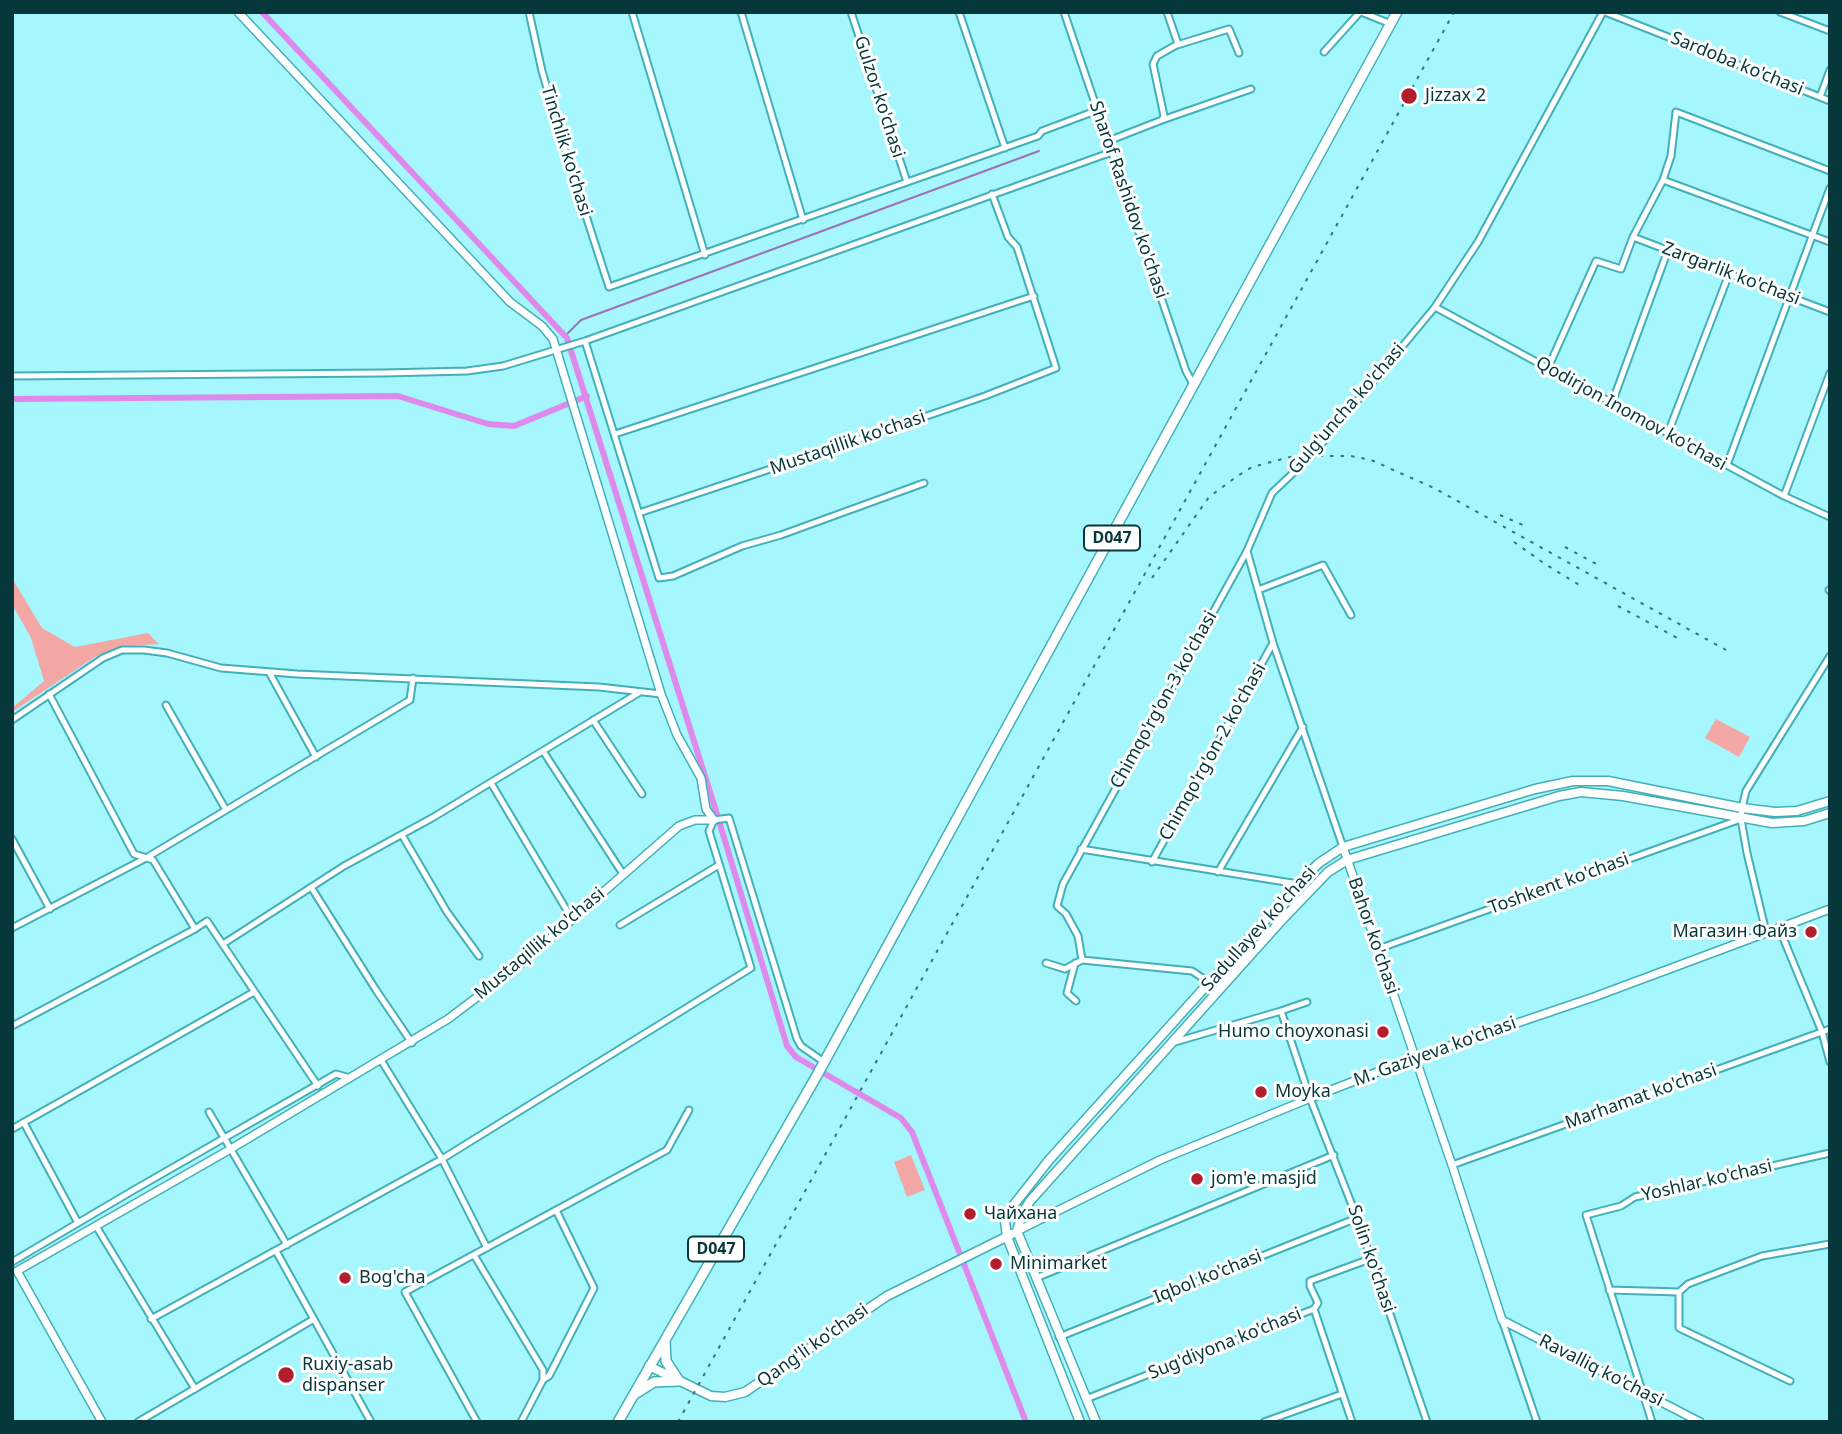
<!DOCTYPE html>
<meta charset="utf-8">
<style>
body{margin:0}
#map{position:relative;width:1842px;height:1434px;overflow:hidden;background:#a6f7fd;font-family:"Noto Sans",sans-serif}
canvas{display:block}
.frame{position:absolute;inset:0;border:14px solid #06383b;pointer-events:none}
</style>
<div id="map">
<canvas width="1842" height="1434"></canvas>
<div class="frame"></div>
</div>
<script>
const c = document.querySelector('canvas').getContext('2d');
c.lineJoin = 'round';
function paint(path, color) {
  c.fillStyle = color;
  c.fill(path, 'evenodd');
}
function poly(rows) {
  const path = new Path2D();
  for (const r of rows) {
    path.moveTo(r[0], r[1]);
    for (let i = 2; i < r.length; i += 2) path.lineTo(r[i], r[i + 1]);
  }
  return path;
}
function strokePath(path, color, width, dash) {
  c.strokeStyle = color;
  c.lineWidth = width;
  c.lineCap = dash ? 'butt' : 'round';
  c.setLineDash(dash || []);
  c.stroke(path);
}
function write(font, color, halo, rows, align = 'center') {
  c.font = font + ' "Noto Sans",sans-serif';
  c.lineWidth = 6;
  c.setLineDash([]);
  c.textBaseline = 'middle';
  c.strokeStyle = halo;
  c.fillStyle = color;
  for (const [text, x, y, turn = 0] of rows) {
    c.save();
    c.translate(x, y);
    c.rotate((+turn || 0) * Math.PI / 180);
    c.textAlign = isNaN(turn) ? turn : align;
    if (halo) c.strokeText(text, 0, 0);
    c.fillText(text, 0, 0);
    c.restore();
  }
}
const green = poly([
 [12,578,42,628,75,647,148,633,159,644,121,646,95,657,12,712,12,708,44,681,31,638,12,604],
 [1716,719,1750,737,1739,757,1705,738],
 [911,1155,925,1190,907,1197,894,1162]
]);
const stream = poly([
 [565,336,581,320,1039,151]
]);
const canal = poly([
 [262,12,567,338,716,811,787,1046,796,1057,901,1118,912,1132,1026,1422],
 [12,399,398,396,488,424,514,426,587,396]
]);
const minor = poly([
 [529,12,542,71,567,157,609,287,1038,136,1042,131,1098,110],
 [632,12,705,255],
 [741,12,803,220],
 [851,12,907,182],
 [959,12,1005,148],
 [1064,12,1186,371,1193,384],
 [1361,12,1391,24],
 [1605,12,1830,101],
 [1780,12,1830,31],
 [1177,45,1229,29,1239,53],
 [1324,52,1360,12],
 [1820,97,1830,70],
 [1162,120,1251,89],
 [1108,141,1162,120,1164,116,1153,64,1157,56,1178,44,1167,12],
 [1663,180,1830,242],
 [1633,237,1830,312],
 [1435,307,1784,496,1830,517],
 [585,341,659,578,673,576,742,546,781,535,924,483],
 [1548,368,1596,261,1621,269,1633,237,1663,180,1671,156,1676,112,1830,171],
 [12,376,384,373,467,371,503,366,585,341,1112,152],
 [1612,403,1668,250],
 [1668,433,1729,274],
 [615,434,1034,296],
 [1727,465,1830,188],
 [1784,496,1830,373],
 [639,513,854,441,985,396,1056,368,1017,247,1008,237,992,194],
 [1247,551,1273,643,1343,847],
 [1258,590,1323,565,1351,615],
 [1829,590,1830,591],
 [269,672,316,757],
 [49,694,134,854,153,860,195,929,207,921,318,1086],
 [166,705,226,810],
 [12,720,103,658,122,650,144,650,167,653,221,668,297,674,599,687,661,694],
 [593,720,642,794],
 [543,751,623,874],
 [491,783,572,919],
 [402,835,447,912,479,956],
 [12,839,50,909],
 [1081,849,1298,884],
 [1152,862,1273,643],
 [1218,872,1303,727],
 [311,887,376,990,412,1043],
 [620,925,719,865],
 [12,928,146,858,410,700,413,678],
 [1779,928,1822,1032,1830,1062],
 [1766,932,1747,853,1741,819,1742,808,1746,791,1830,656],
 [223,944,344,866,432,818,640,692],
 [1378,949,1741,819],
 [1082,960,1078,936,1066,914,1057,906,1063,884,1247,551,1272,493,1313,454,1435,307,1478,242,1603,12],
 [1046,963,1065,969,1082,960,1192,971,1210,983],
 [1075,963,1067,993,1076,1001],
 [1281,1011,1307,1002],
 [12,1026,195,929],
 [1175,1042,1281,1011,1310,1098,1357,1218,1427,1422],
 [381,1060,442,1159,487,1248],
 [209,1112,287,1245],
 [24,1123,78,1223],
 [12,1129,254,992],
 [1452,1165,1830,1029],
 [96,1226,195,1389],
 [276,1251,371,1422],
 [474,1255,543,1370,543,1380,521,1422],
 [12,1262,132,1191,336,1074,350,1078],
 [1036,1278,1334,1155],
 [1609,1290,1679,1292],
 [1314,1309,1352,1422],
 [151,1319,442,1159,751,968,709,831,714,820,729,818,797,1039,801,1046,824,1062],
 [1502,1320,1537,1422],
 [1059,1337,1357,1218],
 [543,1380,549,1376,594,1288,556,1210],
 [1790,1381,1679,1328,1679,1292,1688,1284,1762,1256,1830,1244],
 [1086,1399,1314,1309,1318,1303,1310,1286,1310,1281,1370,1259],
 [138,1422,314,1319],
 [477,1422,405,1292,667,1150,689,1110],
 [1264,1422,1342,1394],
 [1652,1422,1586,1215,1621,1206,1635,1197,1830,1153]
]);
const tertiary = poly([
 [238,12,510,302,542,326,553,339,661,694,677,735,701,778,706,809,714,820],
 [1343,847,1452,1165,1502,1320,1700,1422],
 [1017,1231,1160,1160,1313,1097,1414,1058,1594,997,1830,909],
 [102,1422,17,1271,229,1150,448,1019,521,964,679,826,695,820,714,820]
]);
const secondary = poly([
 [649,1366,711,1396,725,1397,745,1392,887,1296,1012,1234],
 [1080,1422,1007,1237,1005,1221,1009,1211,1049,1160,1298,884,1319,863,1343,847,1535,789,1573,781,1608,781,1742,808,1775,812,1797,811,1830,801],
 [1096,1422,1017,1231,1022,1214,1030,1201,1280,922,1328,872,1347,860,1559,796,1581,792,1623,796,1772,823,1804,821,1830,813]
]);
const primary = poly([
 [635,1394,654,1382,679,1381,666,1361,665,1341],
 [618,1422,816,1077,1397,12]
]);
const rail = poly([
 [1500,515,1525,526],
 [1514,542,1545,564,1581,586],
 [1565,547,1600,566],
 [1152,578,1209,497,1236,477,1252,467,1294,456,1351,456,1371,460,1434,488,1726,650],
 [1618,606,1679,639],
 [678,1422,1454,12]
]);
const markers = [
 [1409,96,9,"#b11f2f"],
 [1811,932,7,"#b11f2f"],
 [1383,1032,7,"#b11f2f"],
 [1261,1092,7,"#b11f2f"],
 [1197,1179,7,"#b11f2f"],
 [970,1214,7,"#b11f2f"],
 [996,1264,7,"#b11f2f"],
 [345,1278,7,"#b11f2f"],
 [286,1375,9,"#b11f2f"]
];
const shields = [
 [1112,538,56],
 [716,1249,56]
];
const shieldNames = [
 ["D047",1112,538],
 ["D047",716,1249]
];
const streetNames = [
 ["Sardoba ko'chasi",1737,64,22],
 ["Gulzor ko'chasi",879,97,72],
 ["Tinchlik ko'chasi",566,151,73],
 ["Sharof Rashidov ko'chasi",1128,200,71],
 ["Zargarlik ko'chasi",1731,274,21],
 ["Gulg'uncha ko'chasi",1347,409,-49],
 ["Qodirjon Inomov ko'chasi",1631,414,29],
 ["Mustaqillik ko'chasi",848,443,-19],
 ["Chimqo'rg'on-3 ko'chasi",1164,700,-61],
 ["Chimqo'rg'on-2 ko'chasi",1213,752,-61],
 ["Toshkent ko'chasi",1559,884,-20],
 ["Sadullayev ko'chasi",1259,929,-48],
 ["Bahor ko'chasi",1373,936,71],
 ["Mustaqillik ko'chasi",540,944,-40],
 ["M. Gaziyeva ko'chasi",1435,1052,-20],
 ["Marhamat ko'chasi",1641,1097,-20],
 ["Yoshlar ko'chasi",1707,1181,-13],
 ["Solin ko'chasi",1371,1259,71],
 ["Iqbol ko'chasi",1208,1277,-22],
 ["Sug'diyona ko'chasi",1225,1344,-22],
 ["Qang'li ko'chasi",813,1346,-35],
 ["Ravalliq ko'chasi",1601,1371,27]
];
const poiNames = [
 ["Jizzax 2",1425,96],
 ["Магазин Файз",1797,932,"right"],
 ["Humo choyxonasi",1369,1032,"right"],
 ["Moyka",1275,1092],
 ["jom'e masjid",1211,1179],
 ["Чайхана",984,1214],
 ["Minimarket",1010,1264],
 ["Bog'cha",359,1278],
 ["Ruxiy-asab",302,1365],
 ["dispanser",302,1386]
];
paint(green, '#f3a8a5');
strokePath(stream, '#9d71b7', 2);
strokePath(canal, '#de8aec', 6);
strokePath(minor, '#42b0b8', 9);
strokePath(tertiary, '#42b0b8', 10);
strokePath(secondary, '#42b0b8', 11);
strokePath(primary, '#42b0b8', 12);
strokePath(minor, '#fff', 5);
strokePath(tertiary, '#fff', 7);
strokePath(secondary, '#fff', 8);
strokePath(primary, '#fff', 9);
strokePath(rail, '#387478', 2, [3.5, 7]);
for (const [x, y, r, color] of markers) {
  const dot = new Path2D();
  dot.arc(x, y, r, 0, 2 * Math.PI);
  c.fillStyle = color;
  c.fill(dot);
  strokePath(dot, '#fff', 2.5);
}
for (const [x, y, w] of shields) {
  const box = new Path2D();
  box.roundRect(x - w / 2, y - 12.5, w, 25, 5);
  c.fillStyle = '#fff';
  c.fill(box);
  strokePath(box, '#06383b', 2);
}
write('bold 16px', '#06383b', null, shieldNames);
write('18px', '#06383b', '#fff', streetNames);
write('18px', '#06383b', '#fff', poiNames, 'left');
</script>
